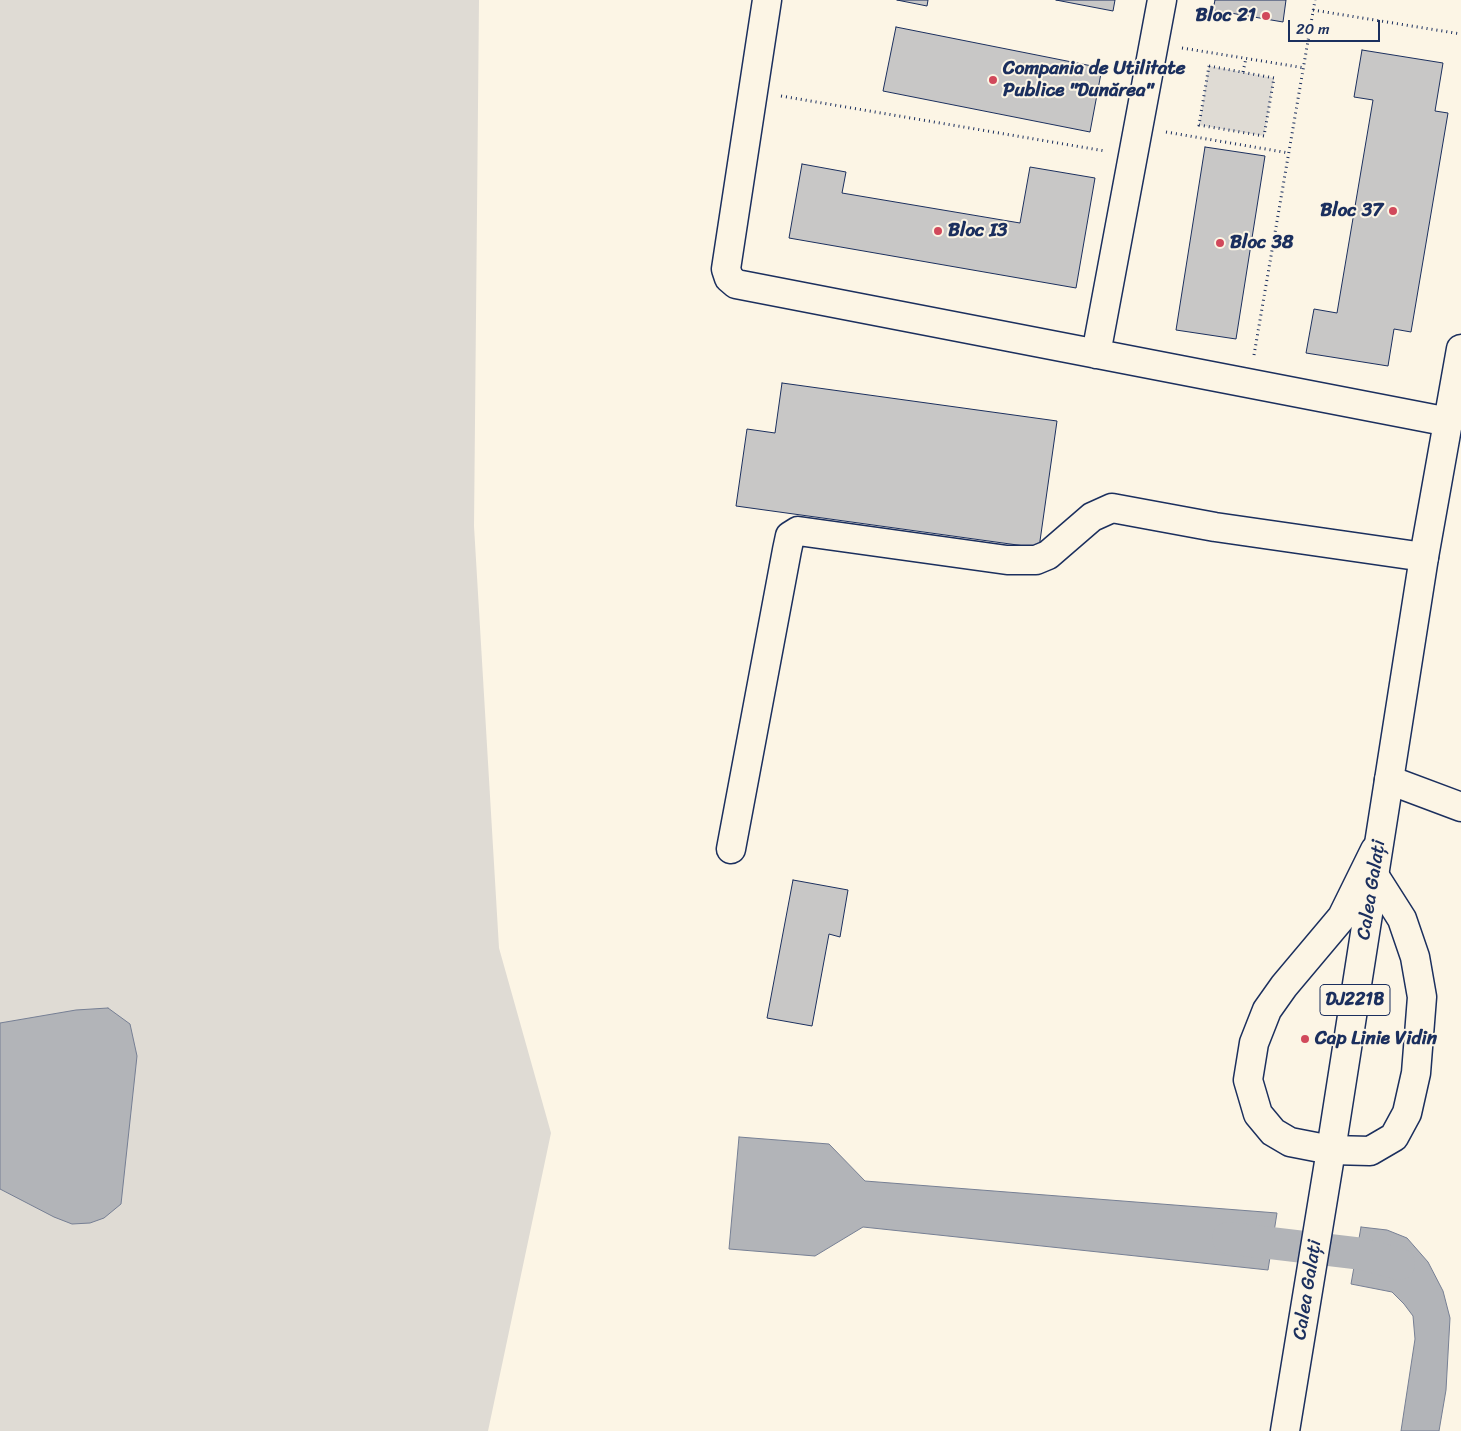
<!DOCTYPE html>
<meta charset="utf-8">
<style>
body{margin:0}
#map{position:relative;width:1461px;height:1431px;overflow:hidden;background:#fcf5e5;font-family:Sriracha,sans-serif}
canvas{display:block}
.scale{position:absolute;left:1288px;top:20px;width:92px;height:22px;box-sizing:border-box;border:2px solid #1b2f5e;border-top:0;padding-left:6px;font-size:15px;line-height:18px;white-space:nowrap;color:#1b2f5e;-webkit-text-stroke:4px #fcf5e5;paint-order:stroke}
</style>
<div id="map">
<canvas width="1461" height="1431"></canvas>
<div class="scale">20 m</div>
</div>
<script>
const c = document.querySelector('canvas').getContext('2d');
c.lineJoin = 'round';
function paint(path, color) {
  c.fillStyle = color;
  c.fill(path, 'evenodd');
}
function poly(rows) {
  const path = new Path2D();
  for (const r of rows) {
    path.moveTo(r[0], r[1]);
    for (let i = 2; i < r.length; i += 2) path.lineTo(r[i], r[i + 1]);
  }
  return path;
}
function strokePath(path, color, width, dash) {
  c.strokeStyle = color;
  c.lineWidth = width;
  c.lineCap = dash ? 'butt' : 'round';
  c.setLineDash(dash || []);
  c.stroke(path);
}
function write(font, color, halo, rows, align = 'center') {
  c.font = font + ' Sriracha,sans-serif';
  c.lineWidth = 4;
  c.setLineDash([]);
  c.textBaseline = 'middle';
  c.strokeStyle = halo;
  c.fillStyle = color;
  for (const [text, x, y, turn = 0] of rows) {
    c.save();
    c.translate(x, y);
    c.rotate((+turn || 0) * Math.PI / 180);
    c.textAlign = isNaN(turn) ? turn : align;
    if (halo) c.strokeText(text, 0, 0);
    c.fillText(text, 0, 0);
    c.restore();
  }
}
const green = poly([
 [0,0,479,0,474,526,499,948,551,1133,488,1431,0,1431],
 [1209,66,1274,78,1264,136,1199,125]
]);
const water = poly([
 [108,1008,130,1024,137,1056,121,1204,104,1218,90,1223,72,1224,54,1217,0,1189,0,1023,76,1010,108,1008],
 [739,1137,829,1144,865,1181,1277,1213,1268,1270,863,1227,815,1256,729,1249,739,1137],
 [1361,1227,1387,1230,1407,1238,1428,1262,1443,1291,1450,1318,1446,1390,1439,1431,1401,1431,1415,1339,1413,1316,1404,1304,1392,1292,1351,1284,1361,1227]
]);
const canal = poly([
 [1228,1238,1363,1254,1399,1264]
]);
const building = poly([
 [897,0,928,0,927,6,897,0],
 [1056,0,1115,0,1113,11,1056,0],
 [1215,0,1286,0,1283,22,1213,10,1215,0],
 [896,27,1102,68,1090,132,883,91,896,27],
 [1362,50,1443,63,1435,111,1448,113,1411,332,1394,329,1388,366,1306,353,1314,309,1337,313,1373,100,1354,97,1362,50],
 [1205,147,1265,156,1236,339,1176,330,1205,147],
 [802,164,846,172,842,193,1020,223,1030,167,1095,178,1076,288,789,238,802,164],
 [782,383,1057,421,1039,548,736,506,747,429,775,433,782,383],
 [793,880,848,890,840,937,829,934,812,1026,767,1018,793,880]
]);
const path = poly([
 [1313,10,1461,34],
 [1182,48,1305,68],
 [1209,66,1274,78,1264,136,1199,125,1209,66],
 [1243,72,1246,58],
 [781,96,1105,151],
 [1166,132,1289,153],
 [1254,355,1315,0]
]);
const minor = poly([
 [767,0,726,269,729,278,736,284,1449,422],
 [1096,354,1162,0],
 [1389,780,1461,807],
 [731,849,787,550,790,536,798,531,1007,560,1036,560,1048,555,1092,517,1112,508,1215,527,1424,557],
 [1374,875,1402,919,1415,957,1422,997,1416,1073,1407,1113,1394,1137,1370,1151,1331,1150,1290,1142,1273,1132,1258,1114,1248,1080,1254,1043,1267,1010,1284,986,1342,917,1375,850]
]);
const major = poly([
 [1285,1431,1331,1150,1424,557,1461,349]
]);
const markers = [
 [1266,16,5,"#d1495b"],
 [993,80,5,"#d1495b"],
 [1393,211,5,"#d1495b"],
 [938,231,5,"#d1495b"],
 [1220,243,5,"#d1495b"],
 [1305,1039,5,"#d1495b"]
];
const shields = [
 [1355,1000,70]
];
const shieldNames = [
 ["DJ221B",1355,1000]
];
const poiNames = [
 ["Bloc 21",1256,16,"right"],
 ["Compania de Utilitate",1003,69],
 ["Publice \"Dunărea\"",1003,91],
 ["Bloc 37",1383,211,"right"],
 ["Bloc I3",948,231],
 ["Bloc 38",1230,243],
 ["Cap Linie Vidin",1315,1039]
];
const streetNames = [
 ["Calea Galați",1372,890,-81],
 ["Calea Galați",1308,1290,-81]
];
paint(green, '#dfdbd4');
paint(water, '#b2b4b8');
strokePath(water, '#767f94', 1);
strokePath(canal, '#b2b4b8', 32);
paint(building, '#c8c7c6');
strokePath(building, '#1b2f5e', 1);
strokePath(minor, '#1b2f5e', 31);
strokePath(major, '#1b2f5e', 31);
strokePath(path, '#1b2f5e', 3, [1, 4]);
strokePath(minor, '#fcf5e5', 28);
strokePath(major, '#fcf5e5', 28);
for (const [x, y, r, color] of markers) {
  const dot = new Path2D();
  dot.arc(x, y, r, 0, 2 * Math.PI);
  c.fillStyle = color;
  c.fill(dot);
  strokePath(dot, '#fcf5e5', 2);
}
for (const [x, y, w] of shields) {
  const box = new Path2D();
  box.roundRect(x - w / 2, y - 15.5, w, 31, 4);
  c.fillStyle = '#fcf5e5';
  c.fill(box);
  strokePath(box, '#1b2f5e', 1);
}
write('bold 18px', '#1b2f5e', null, shieldNames);
write('bold 19px', '#1b2f5e', '#fcf5e5', poiNames, 'left');
write('19px', '#1b2f5e', '#fcf5e5', streetNames);
</script>
